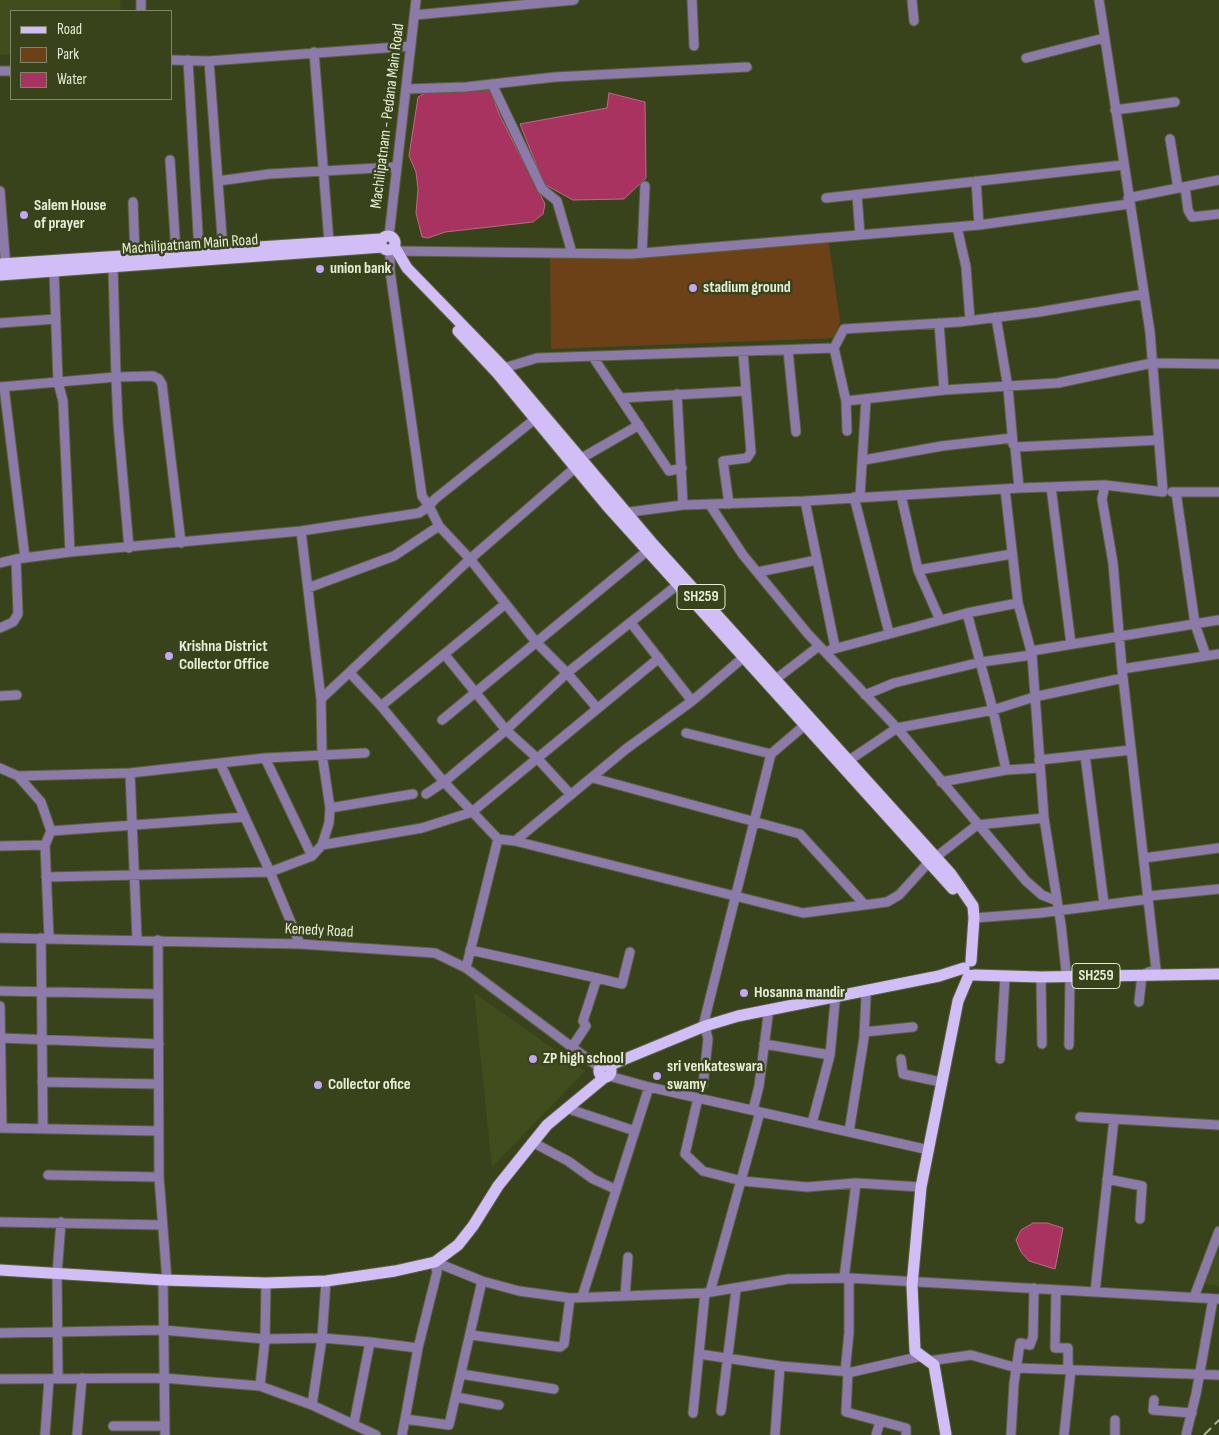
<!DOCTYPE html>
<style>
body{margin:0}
#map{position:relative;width:1219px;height:1435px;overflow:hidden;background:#39431b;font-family:"Sofia Sans Condensed",sans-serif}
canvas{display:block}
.legend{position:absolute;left:10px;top:10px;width:162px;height:90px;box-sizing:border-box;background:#39431b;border:1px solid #7f8766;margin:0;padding:6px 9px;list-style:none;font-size:15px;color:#e7eed7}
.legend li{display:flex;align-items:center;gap:10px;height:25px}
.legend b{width:25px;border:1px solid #7f8766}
</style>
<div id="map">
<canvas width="1219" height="1435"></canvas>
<ul class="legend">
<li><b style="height:6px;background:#d2bef6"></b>Road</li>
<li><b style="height:14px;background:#6d4117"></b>Park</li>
<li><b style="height:14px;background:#a93360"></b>Water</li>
</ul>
</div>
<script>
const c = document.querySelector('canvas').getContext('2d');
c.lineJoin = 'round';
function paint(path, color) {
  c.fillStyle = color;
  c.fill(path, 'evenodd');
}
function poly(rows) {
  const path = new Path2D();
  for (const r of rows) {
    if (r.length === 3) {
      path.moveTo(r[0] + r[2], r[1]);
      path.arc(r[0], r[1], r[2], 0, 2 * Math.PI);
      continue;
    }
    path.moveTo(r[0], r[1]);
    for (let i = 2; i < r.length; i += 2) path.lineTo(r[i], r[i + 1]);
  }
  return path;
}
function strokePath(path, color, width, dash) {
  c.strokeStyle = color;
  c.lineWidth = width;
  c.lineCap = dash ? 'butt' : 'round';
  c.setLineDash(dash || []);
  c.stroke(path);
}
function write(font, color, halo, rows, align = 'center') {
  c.font = font + ' "Sofia Sans Condensed",sans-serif';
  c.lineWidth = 5;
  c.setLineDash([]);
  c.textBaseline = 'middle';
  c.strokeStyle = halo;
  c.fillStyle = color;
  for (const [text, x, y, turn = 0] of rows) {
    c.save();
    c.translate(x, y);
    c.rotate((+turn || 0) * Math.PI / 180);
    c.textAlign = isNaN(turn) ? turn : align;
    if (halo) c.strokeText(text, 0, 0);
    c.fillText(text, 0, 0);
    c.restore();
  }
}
const built = poly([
 [0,0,120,0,121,11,11,11,11,54,0,55],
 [474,993,585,1071,492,1167],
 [1219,1247,1219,1286,1205,1284]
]);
const green = poly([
 [828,239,840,321,835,338,551,349,550,256]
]);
const water = poly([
 [490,90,500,116,545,204,543,214,533,222,445,232,428,238,422,237,416,213,418,189,416,172,409,156,418,97,429,91,490,90],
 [609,93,645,102,646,178,624,199,573,200,544,184,520,124,607,108,609,93],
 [1033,1223,1047,1223,1063,1228,1055,1269,1029,1261,1021,1252,1016,1240,1021,1230,1033,1223]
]);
const minor = poly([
 [141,0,141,11],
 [692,0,694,46],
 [912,0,914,21],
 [415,15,574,0],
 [314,52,329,242],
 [1026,58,1104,38],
 [171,60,209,61,411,46],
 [188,60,199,251],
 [209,61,223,250],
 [0,71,11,71],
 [492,84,542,189,557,201,572,253],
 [406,89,466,87,555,77,747,67],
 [1115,110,1175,102],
 [1170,139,1178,188],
 [170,160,176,253],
 [218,181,269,174,396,167],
 [976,181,979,225],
 [1185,187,1188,210,1192,217,1219,214],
 [0,191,6,269],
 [857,195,860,235],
 [826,198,1123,165],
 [1128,198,1219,180],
 [133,202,135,255],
 [957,227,966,267,970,320],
 [389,236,416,0],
 [396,251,631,254,979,225,1129,204],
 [642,253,645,186],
 [113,267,116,377,153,376,159,379,162,384,181,543],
 [54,271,58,382,63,401,70,552],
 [996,317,1008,388,1013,444,1016,447,1159,440],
 [0,323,56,319],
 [939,323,944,390],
 [834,348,846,401,944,390,1058,383,1152,363,1219,364],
 [788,350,796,432],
 [593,357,669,471,682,468],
 [504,368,537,358,834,348,844,329,959,322,1039,312,1144,294],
 [0,387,116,377,118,423,129,548],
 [4,387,25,558],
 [677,394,683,505],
 [621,398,745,391],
 [846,401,847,431],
 [1015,447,1019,488],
 [580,459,639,425],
 [864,460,942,446,1012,438],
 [1105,485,1102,499,1113,563,1122,669,1156,969,1142,975,1139,1002],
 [1051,487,1071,644],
 [1005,489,1018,603,1032,655,1044,818,1061,925,1066,971],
 [1172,492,1219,492],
 [1176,492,1195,624,1206,656],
 [901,495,918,570,940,620],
 [860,496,866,399],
 [854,497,889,633],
 [805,501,835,647],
 [729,504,723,461,747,458,751,452,743,352],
 [710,505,743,555,808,634,897,728,1026,881,1042,895,1057,901],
 [622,513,683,505,805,501,1019,488,1105,485,1163,492,1150,332,1099,0],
 [439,526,470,559,536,642,567,673,681,582],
 [0,563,16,559],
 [918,570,1012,554],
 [758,572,817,560],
 [308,588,394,556,439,526,429,506,435,499,535,419],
 [631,623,692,701,744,657],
 [0,628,13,622,18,614,16,559,70,552,301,531,419,513,429,506,422,496,390,271,390,253],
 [830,650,967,613],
 [1031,651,1219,620],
 [445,655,506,730,537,758,571,795],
 [1122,669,1219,654],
 [350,673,381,706,444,782,498,839,515,841,626,749,692,701],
 [776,679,819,646],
 [865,695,894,683,981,662,1032,655],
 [0,696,17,695],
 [321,699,470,559,576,467],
 [381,706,504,605],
 [442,720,647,551],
 [686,733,771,754],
 [1085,755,1104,904],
 [265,758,312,856],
 [1039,760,1131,750],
 [848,761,897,728,993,710,1034,697,1123,678],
 [0,768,18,776,41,802,51,831,45,845,49,938],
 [1006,770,993,710,967,613,1018,603],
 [130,773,137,939],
 [18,776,130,773,265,758,365,753],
 [593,778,800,834,865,905],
 [941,782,1006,770,1039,768],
 [426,794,444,782,506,730,567,673,597,708],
 [330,808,413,794],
 [51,831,245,817],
 [515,841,803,913,887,902,899,895,929,862],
 [322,845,422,828,472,812,659,658],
 [0,846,45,845],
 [936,857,977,825,1044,818],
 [1144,858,1219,848],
 [46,877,270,872,220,763],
 [1149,896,1219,889],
 [974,918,1040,913,1149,899],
 [0,938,300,944,435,953,466,968,600,1068],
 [41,938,43,1129],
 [158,940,159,1177,167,1281],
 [300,944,270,872,312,856,322,845,329,823,330,808,322,754,321,699,301,531],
 [470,950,597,978],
 [466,968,498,839],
 [1041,977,1042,1044],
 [0,991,157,994],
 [0,1006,2,1128],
 [864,1032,913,1027],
 [0,1038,159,1044],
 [764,1044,830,1055],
 [1069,1045,1070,977],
 [572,1047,586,1026,583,1021,597,978,622,984,630,952],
 [901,1059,903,1074,941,1082],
 [1000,1059,1005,977],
 [609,1076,649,1087,929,1150],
 [42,1082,157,1084],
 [703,1085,708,1039,704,1022,771,754,805,725],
 [698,1098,685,1154,703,1171,742,1181,807,1187,856,1183,921,1187],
 [566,1108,635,1131],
 [753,1110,759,1086,768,1016],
 [1080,1117,1219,1125],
 [812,1123,830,1055,835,1002],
 [0,1128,159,1131],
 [849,1132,864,1038,866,997],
 [532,1142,568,1161,593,1179,615,1189],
 [48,1175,159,1177],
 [1107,1179,1142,1186,1140,1219],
 [0,1222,162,1225],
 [435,1262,482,1281,519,1291,570,1298,705,1293,788,1279,849,1278,1219,1299],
 [435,1262,437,1272,418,1348,405,1419,449,1425,482,1281],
 [844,1278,856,1183],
 [163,1280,165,1435],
 [326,1281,322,1338,370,1342],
 [266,1283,265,1339,322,1338,312,1405],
 [1056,1290,1055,1348,1068,1348,1068,1369],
 [710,1292,760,1112],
 [1095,1292,1114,1119],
 [625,1296,628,1257],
 [582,1297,649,1087],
 [1194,1297,1219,1231],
 [0,1333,163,1330,265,1339,260,1386],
 [471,1335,560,1347,564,1344,570,1298],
 [699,1354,780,1366,852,1372,922,1356],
 [929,1361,971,1355,1017,1368,1219,1375],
 [845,1372,849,1333,849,1278],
 [848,1372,846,1412,906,1428,906,1435],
 [461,1374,554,1389],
 [0,1379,163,1378,260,1386,312,1405,376,1435],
 [58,1379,57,1274,61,1222],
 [456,1397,499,1405],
 [1154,1400,1153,1410,1192,1413],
 [721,1411,736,1290],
 [693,1413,705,1293],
 [354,1423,370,1342,418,1348],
 [113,1426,165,1426],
 [45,1435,49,1379],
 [77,1435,82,1378],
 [402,1435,405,1419],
 [775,1435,780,1366],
 [876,1435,880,1422],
 [1011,1435,1014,1383,1020,1343,1030,1345,1033,1337,1034,1288],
 [1064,1435,1071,1369],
 [1115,1435,1115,1420],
 [1186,1435,1196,1394,1213,1299]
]);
const major = poly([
 [388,243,7],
 [394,246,407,268,504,368,653,544,951,874,973,906,974,918,971,961],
 [0,264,381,239],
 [0,275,382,247],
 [458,331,498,374,608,507,953,889],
 [974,975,1041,977,1219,974],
 [605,1071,6],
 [608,1066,705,1026,738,1016,939,976,964,968],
 [0,1270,163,1280,266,1283,326,1281,395,1271,435,1262,458,1245,473,1226,498,1186,547,1125,605,1077],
 [946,1435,934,1365,915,1351,912,1285,921,1187,958,1001,969,975]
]);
const rail = poly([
 [1204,1435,1219,1420]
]);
const markers = [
 [24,215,5,"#c3a7f2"],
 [320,269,5,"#c3a7f2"],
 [693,288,5,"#c3a7f2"],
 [169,656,5,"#c3a7f2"],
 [744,993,5,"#c3a7f2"],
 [533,1059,5,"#c3a7f2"],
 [657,1076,5,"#c3a7f2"],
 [318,1085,5,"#c3a7f2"]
];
const shields = [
 [701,597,48],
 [1096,976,48]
];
const shieldNames = [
 ["SH259",701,597],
 ["SH259",1096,976]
];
const streetNames = [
 ["Machilipatnam - Pedana Main Road",388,116,-83],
 ["Machilipatnam Main Road",190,245,-4],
 ["Kenedy Road",319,931,3]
];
const poiNames = [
 ["Salem House",34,206],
 ["of prayer",34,224],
 ["union bank",330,269],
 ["stadium ground",703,288],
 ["Krishna District",179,647],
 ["Collector Office",179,665],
 ["Hosanna mandir",754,993],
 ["ZP high school",543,1059],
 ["sri venkateswara",667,1067],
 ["swamy",667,1085],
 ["Collector ofice",328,1085]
];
paint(built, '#424d1e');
paint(green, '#6d4117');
paint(water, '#a93360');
strokePath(water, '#bc6b84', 1);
strokePath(minor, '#58623d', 11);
strokePath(major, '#58623d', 13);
strokePath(minor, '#8c7ba9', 9);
strokePath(major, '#d2bef6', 11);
strokePath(rail, '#abb397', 2, [10, 5]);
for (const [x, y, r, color] of markers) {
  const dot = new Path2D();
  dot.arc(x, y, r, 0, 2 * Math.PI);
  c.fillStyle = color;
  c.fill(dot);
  strokePath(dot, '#39431b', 2);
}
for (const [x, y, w] of shields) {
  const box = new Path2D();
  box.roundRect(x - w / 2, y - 12.5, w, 25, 4);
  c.fillStyle = '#39431b';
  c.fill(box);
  strokePath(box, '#e7eed7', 1);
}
write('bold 15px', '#e7eed7', null, shieldNames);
write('16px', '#e7eed7', '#39431b', streetNames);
write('bold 16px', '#e7eed7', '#39431b', poiNames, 'left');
</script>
